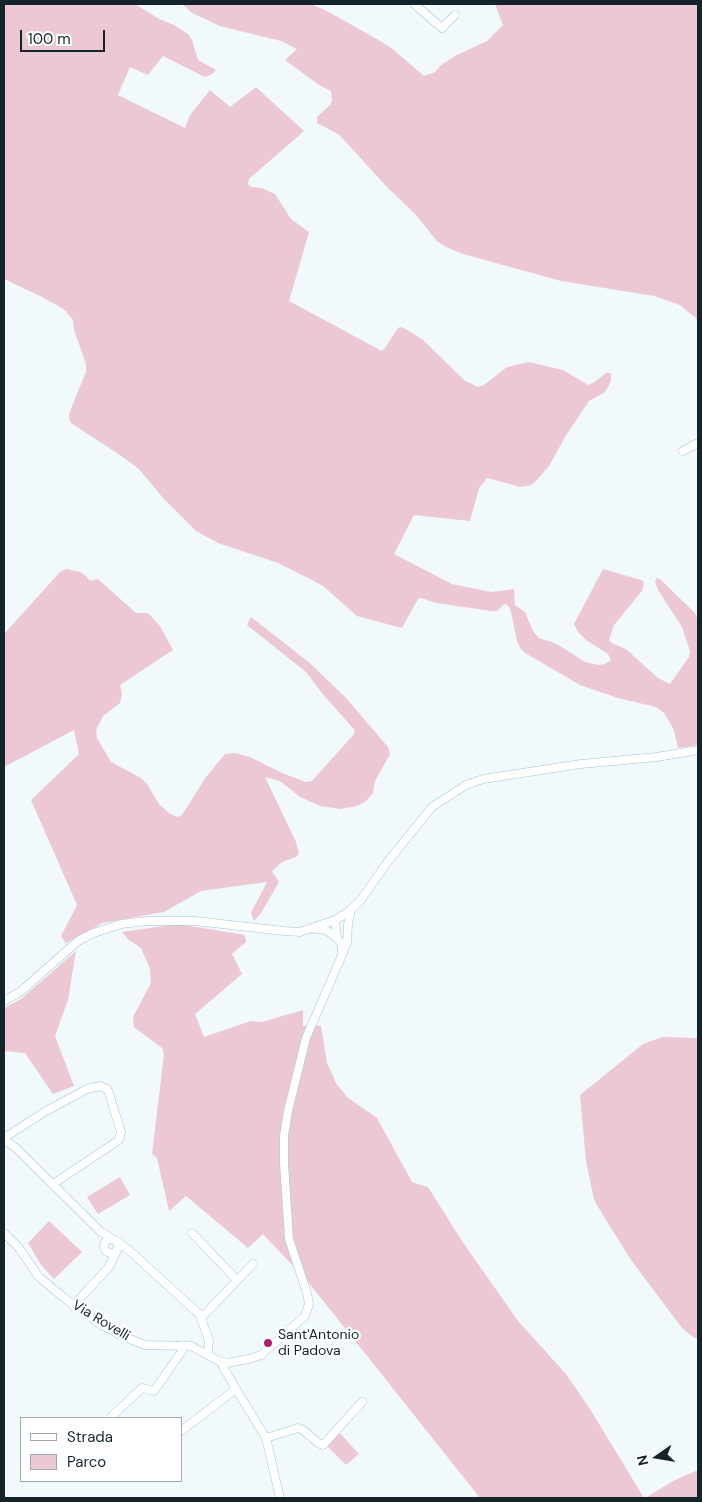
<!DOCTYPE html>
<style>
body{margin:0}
#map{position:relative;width:702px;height:1502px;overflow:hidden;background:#f1f9fd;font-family:"DM Sans",sans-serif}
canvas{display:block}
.frame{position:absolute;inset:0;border:5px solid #15242b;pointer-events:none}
.legend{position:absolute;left:20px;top:1417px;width:162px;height:65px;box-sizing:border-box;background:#fff;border:1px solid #a1a7aa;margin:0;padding:6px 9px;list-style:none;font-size:15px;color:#15242b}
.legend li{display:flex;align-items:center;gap:10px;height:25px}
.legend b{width:25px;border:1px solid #a1a7aa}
.north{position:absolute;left:632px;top:1432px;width:50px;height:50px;-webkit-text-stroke:4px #fff;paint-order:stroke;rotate:257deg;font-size:14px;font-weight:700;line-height:20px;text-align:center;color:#15242b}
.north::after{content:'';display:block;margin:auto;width:18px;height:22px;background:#15242b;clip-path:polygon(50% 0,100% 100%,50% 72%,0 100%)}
.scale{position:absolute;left:20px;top:30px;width:85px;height:22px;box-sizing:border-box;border:2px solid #15242b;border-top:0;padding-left:6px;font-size:15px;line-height:18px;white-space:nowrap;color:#15242b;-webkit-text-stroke:4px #fff;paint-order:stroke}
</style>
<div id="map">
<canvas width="702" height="1502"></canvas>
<div class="frame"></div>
<ul class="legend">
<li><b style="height:6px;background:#fff"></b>Strada</li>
<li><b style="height:14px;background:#ecc8d5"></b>Parco</li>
</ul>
<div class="north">N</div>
<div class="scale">100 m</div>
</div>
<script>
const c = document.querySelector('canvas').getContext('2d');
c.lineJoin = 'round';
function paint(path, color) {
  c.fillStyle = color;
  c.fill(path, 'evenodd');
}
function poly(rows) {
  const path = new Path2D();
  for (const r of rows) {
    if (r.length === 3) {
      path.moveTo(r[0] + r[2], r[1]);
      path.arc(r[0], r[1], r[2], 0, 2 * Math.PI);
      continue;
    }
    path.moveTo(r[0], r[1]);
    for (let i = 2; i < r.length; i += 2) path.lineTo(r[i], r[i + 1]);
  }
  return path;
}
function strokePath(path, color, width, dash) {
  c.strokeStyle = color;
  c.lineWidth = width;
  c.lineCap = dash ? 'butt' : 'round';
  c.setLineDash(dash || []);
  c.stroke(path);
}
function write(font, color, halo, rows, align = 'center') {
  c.font = font + ' "DM Sans",sans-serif';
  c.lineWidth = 4.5;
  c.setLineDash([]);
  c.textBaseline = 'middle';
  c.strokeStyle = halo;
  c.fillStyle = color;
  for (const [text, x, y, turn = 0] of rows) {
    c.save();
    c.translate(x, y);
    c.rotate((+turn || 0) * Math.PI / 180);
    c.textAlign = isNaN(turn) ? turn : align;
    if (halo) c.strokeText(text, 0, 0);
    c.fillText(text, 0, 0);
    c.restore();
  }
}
const green = poly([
 [4,4,135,4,159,19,174,25,188,34,192,40,198,60,216,70,212,74,205,77,163,56,148,75,130,67,118,95,185,128,190,115,210,90,230,107,256,87,304,131,249,179,248,184,251,187,261,188,275,194,291,219,309,232,289,301,382,351,385,348,398,328,400,327,406,329,423,340,464,380,478,387,484,385,507,367,529,362,563,370,588,385,593,383,606,373,611,373,611,380,608,387,604,393,589,401,565,437,549,466,536,481,531,485,521,487,487,478,479,488,470,521,414,515,394,554,452,584,491,592,514,589,515,605,525,612,533,631,539,638,557,644,585,662,598,665,605,664,611,660,608,654,586,640,578,632,574,624,603,569,641,580,644,582,642,591,614,625,609,640,613,644,626,649,658,678,670,684,689,657,690,651,682,627,658,590,655,581,657,578,660,579,695,613,698,620,698,745,678,748,674,730,664,713,656,707,618,698,580,685,525,653,520,648,517,641,511,612,509,607,506,604,503,605,497,611,492,611,436,603,421,598,418,599,402,628,357,616,323,586,310,579,278,563,218,543,196,531,163,498,139,469,117,453,71,423,69,418,70,411,86,372,86,364,74,330,73,320,65,310,40,296,4,279],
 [182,4,311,4,327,11,375,38,390,47,424,76,435,72,441,65,455,56,487,41,503,25,495,4,698,5,698,320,680,305,654,296,561,281,463,254,444,246,437,241,416,215,386,186,344,140,338,134,317,123,317,117,330,105,332,101,331,91,319,85,285,60,297,49,281,41,220,26,192,13],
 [66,569,80,572,86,576,90,581,98,579,136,613,148,613,160,626,173,650,120,685,122,694,120,703,103,716,96,730,97,738,111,762,141,778,147,784,159,804,170,814,178,817,182,815,206,777,225,754,234,753,250,757,282,773,306,782,312,781,354,734,355,730,351,726,322,693,306,672,247,625,251,617,311,664,347,699,388,747,390,754,375,781,373,793,365,802,357,806,341,809,320,806,300,797,280,781,265,777,296,842,299,854,296,857,282,862,272,871,279,882,261,913,254,921,251,913,267,882,201,891,164,912,103,923,66,943,61,936,77,905,31,800,79,754,74,730,4,767,4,634,60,572],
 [178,924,245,935,246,942,232,954,242,974,195,1014,204,1037,251,1021,262,1022,303,1010,303,1026,321,1026,327,1063,336,1083,347,1097,377,1118,412,1182,428,1187,462,1241,518,1321,566,1374,590,1409,644,1498,480,1498,309,1283,263,1234,248,1248,186,1196,169,1211,157,1158,152,1154,164,1054,162,1048,134,1027,133,1021,134,1015,151,983,150,969,141,948,129,940,122,932],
 [76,951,68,1000,55,1036,74,1086,53,1094,25,1053,4,1051,4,1008,21,999],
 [662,1037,698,1038,698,1339,693,1337,682,1328,631,1260,598,1207,594,1199,586,1161,580,1095,643,1044],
 [120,1177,130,1195,98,1214,87,1197],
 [49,1221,82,1252,54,1279,41,1265,28,1243],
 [339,1432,359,1454,346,1465,327,1446],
 [698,1470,698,1498,645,1498,675,1480]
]);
const minor = poly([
 [414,4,442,28,455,15],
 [683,451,698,443],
 [335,920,337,938,342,945,342,952],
 [315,929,326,930,337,938],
 [4,1001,20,992,78,941,91,934,121,924,148,921,195,921,284,931,300,932,335,920,347,913,360,901,389,860,432,807,466,785,483,779,581,764,657,757,698,750],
 [4,1138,46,1111,87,1089,100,1086,107,1089,109,1093,121,1132,119,1140,53,1184],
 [4,1140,16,1148,101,1232,111,1238],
 [4,1233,19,1248,39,1277,63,1297,101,1325,125,1337,145,1345,191,1346,219,1361,227,1363,249,1359,261,1355,305,1316,309,1304,307,1293,289,1239,284,1163,284,1136,288,1111,306,1038,343,953,347,942,348,924,351,910],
 [192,1233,237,1280],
 [111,1246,7],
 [117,1241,130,1251,199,1314,209,1340,208,1354],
 [73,1306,109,1267,117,1250],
 [201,1318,253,1264],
 [223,1363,223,1367,236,1389,266,1438,280,1498],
 [110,1418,142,1388,154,1391,182,1351,184,1345],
 [181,1431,236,1389],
 [266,1438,298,1428,303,1430,318,1443,323,1445,362,1402]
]);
const markers = [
 [268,1343,5,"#a92269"]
];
const streetNames = [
 ["Via Rovelli",101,1321,31]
];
const poiNames = [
 ["Sant'Antonio",278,1335],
 ["di Padova",278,1351]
];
paint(green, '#ecc8d5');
strokePath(minor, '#a0c6da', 9);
strokePath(minor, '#fff', 8);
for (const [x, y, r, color] of markers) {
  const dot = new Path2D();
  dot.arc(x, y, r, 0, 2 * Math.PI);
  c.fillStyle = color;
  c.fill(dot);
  strokePath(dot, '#fff', 2);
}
write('14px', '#15242b', '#fff', streetNames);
write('14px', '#15242b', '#fff', poiNames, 'left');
</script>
